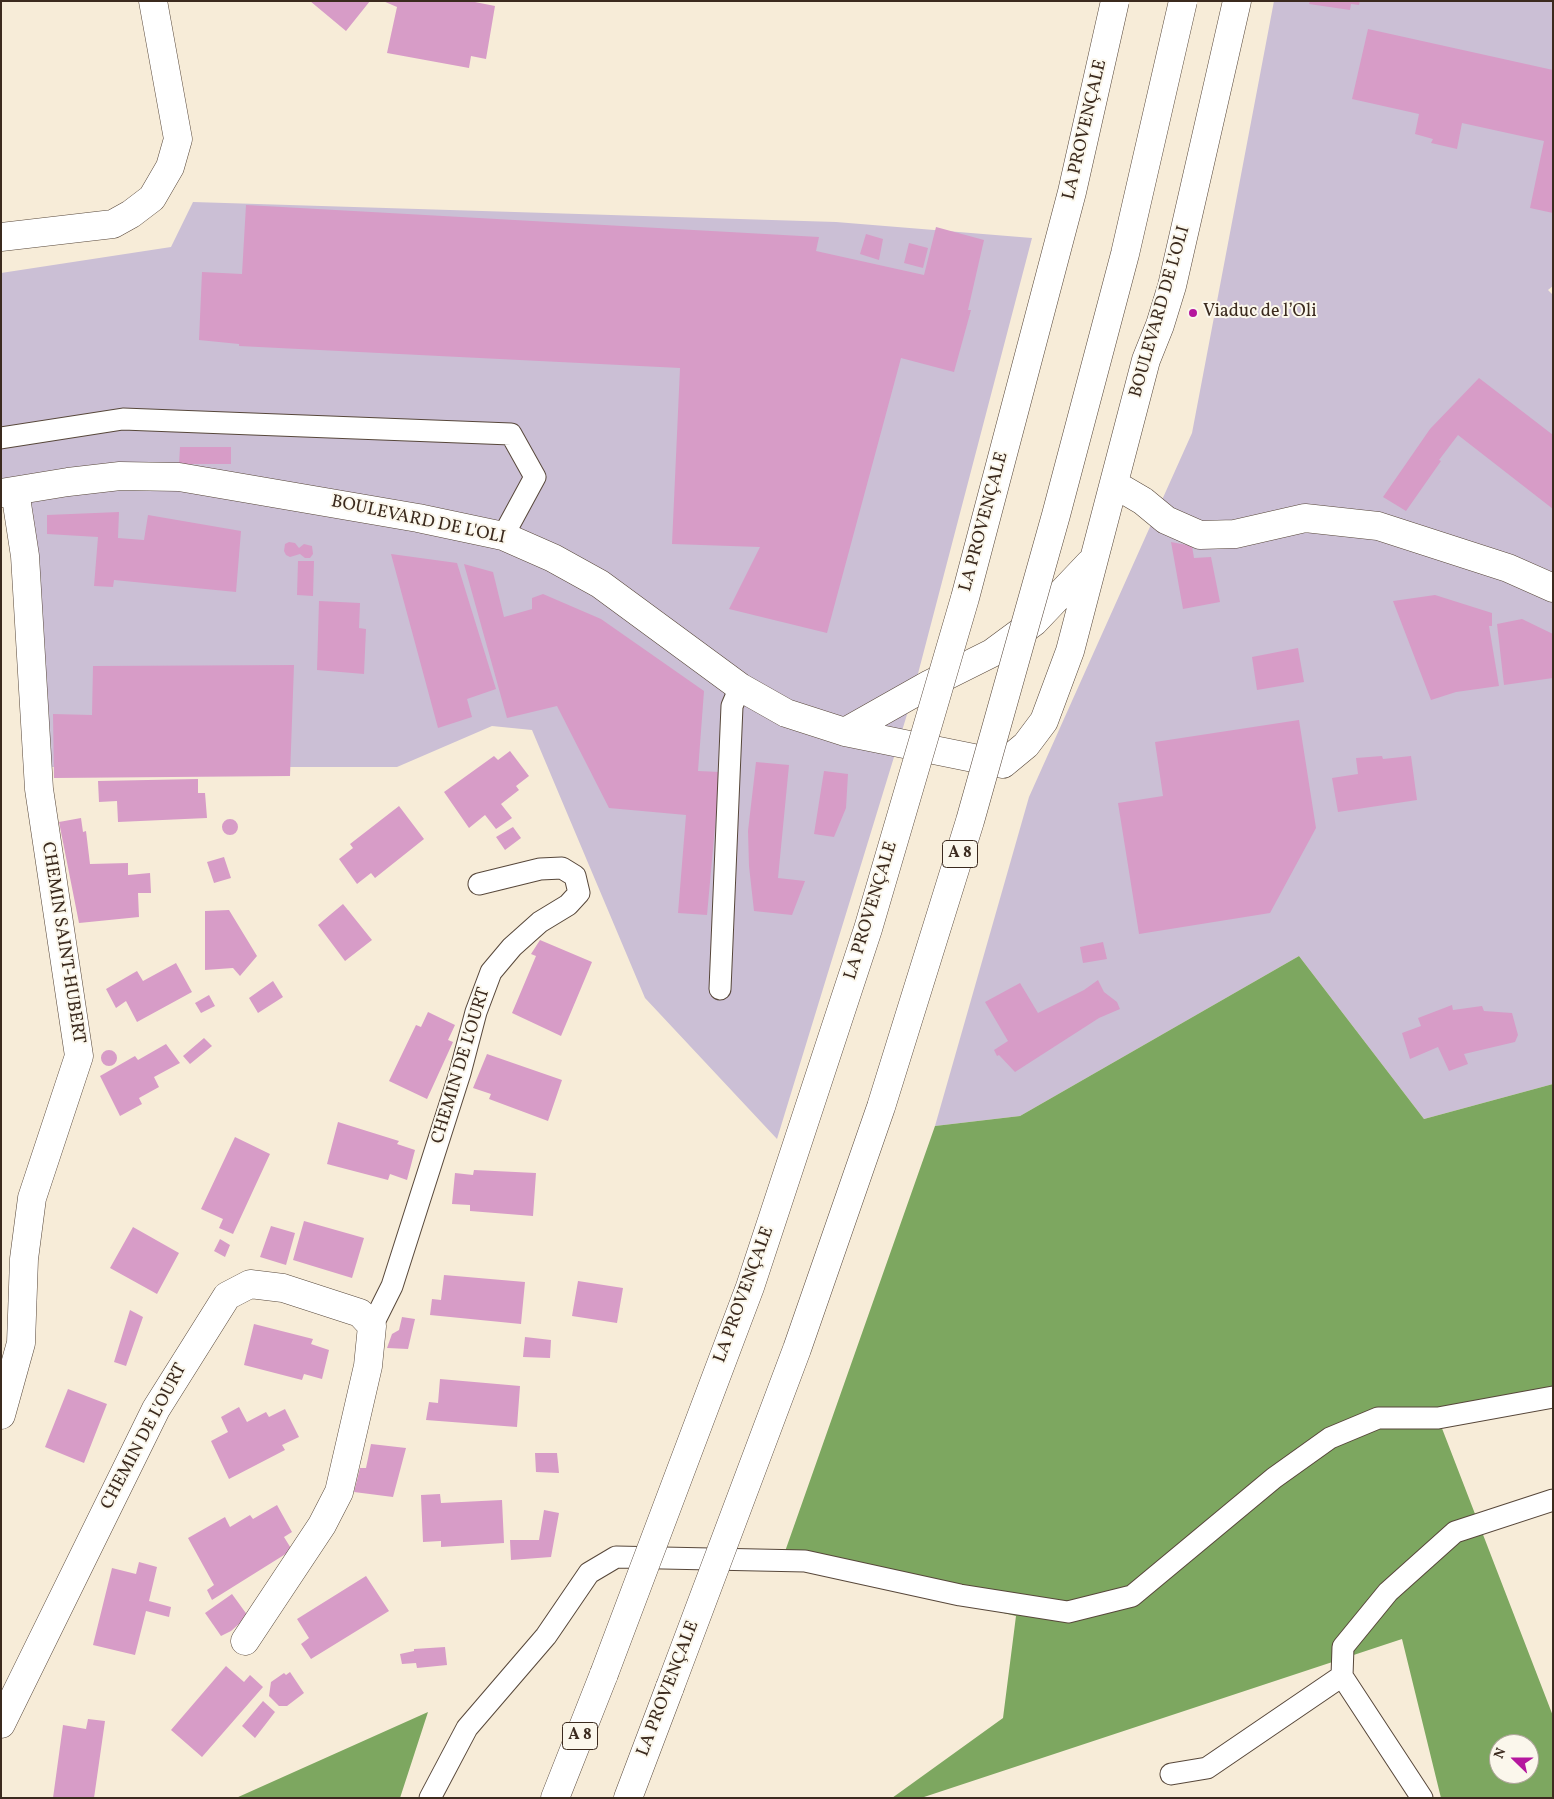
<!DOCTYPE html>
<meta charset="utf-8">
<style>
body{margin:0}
#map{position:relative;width:1554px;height:1799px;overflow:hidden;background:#f7ecd8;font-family:Vollkorn,serif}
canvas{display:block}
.frame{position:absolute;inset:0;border:2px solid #3b2a1e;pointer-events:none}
.north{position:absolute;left:1489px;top:1734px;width:50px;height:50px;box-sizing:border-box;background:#fbf7ec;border:1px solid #aea59a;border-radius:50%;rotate:292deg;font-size:14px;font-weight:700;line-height:20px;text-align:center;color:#3b2a1e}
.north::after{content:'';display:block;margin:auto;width:18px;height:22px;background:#b5179e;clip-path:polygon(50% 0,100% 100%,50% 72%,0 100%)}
</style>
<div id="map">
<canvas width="1554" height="1799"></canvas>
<div class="frame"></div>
<div class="north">N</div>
</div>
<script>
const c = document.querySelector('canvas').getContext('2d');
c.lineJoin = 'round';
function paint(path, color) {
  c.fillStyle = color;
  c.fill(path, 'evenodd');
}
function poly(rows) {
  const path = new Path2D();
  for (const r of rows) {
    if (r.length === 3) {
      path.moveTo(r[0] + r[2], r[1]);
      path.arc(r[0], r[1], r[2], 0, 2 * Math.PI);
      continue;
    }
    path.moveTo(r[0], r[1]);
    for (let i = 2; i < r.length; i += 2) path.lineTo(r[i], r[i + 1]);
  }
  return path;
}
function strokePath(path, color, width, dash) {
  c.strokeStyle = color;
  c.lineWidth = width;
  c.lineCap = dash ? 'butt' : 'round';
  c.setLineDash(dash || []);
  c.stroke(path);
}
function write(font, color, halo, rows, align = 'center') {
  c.font = font + ' Vollkorn,serif';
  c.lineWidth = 4;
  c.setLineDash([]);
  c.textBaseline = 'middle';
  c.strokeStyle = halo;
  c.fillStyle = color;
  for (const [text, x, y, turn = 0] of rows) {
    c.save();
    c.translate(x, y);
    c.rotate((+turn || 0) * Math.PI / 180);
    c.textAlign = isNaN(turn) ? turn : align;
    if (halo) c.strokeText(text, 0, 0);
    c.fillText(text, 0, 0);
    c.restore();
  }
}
const industrial = poly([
 [1274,1,1553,1,1553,286,1548,290,1553,295,1553,1084,1424,1119,1299,956,1020,1116,935,1126,1029,797,1192,433],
 [193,202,836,222,1032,238,909,708,777,1139,645,998,532,730,492,726,397,767,37,767,29,524,1,499,1,273,171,247]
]);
const forest = poly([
 [1299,956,1424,1119,1553,1084,1553,1397,1438,1418,1553,1716,1553,1798,1441,1798,1402,1639,921,1798,892,1798,1003,1718,1016,1616,782,1560,935,1126,1020,1116],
 [1499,1744,1529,1744,1529,1774,1499,1774],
 [428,1712,400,1798,236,1798]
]);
const building = poly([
 [310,1,370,1,346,31],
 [383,1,470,1,495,6,486,59,471,56,469,68,387,53,397,7],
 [1310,1,1360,1,1359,5,1351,4,1350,10,1309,4],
 [1368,29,1553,70,1553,213,1530,208,1544,141,1462,123,1457,149,1431,143,1433,139,1415,134,1419,114,1352,99],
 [246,205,819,237,816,251,924,275,936,227,984,240,968,310,971,310,954,372,901,358,827,633,729,609,760,547,672,544,680,368,239,346,239,344,199,340,202,272,242,274],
 [866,234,883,239,879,260,860,254],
 [909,243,928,248,923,268,904,263],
 [1479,378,1553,435,1553,509,1458,435,1439,460,1441,461,1406,511,1383,497,1430,429],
 [180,447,231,447,231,464,179,464],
 [119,512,118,538,144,540,148,515,241,531,236,592,114,580,113,587,94,586,98,537,47,534,47,515],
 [289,542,295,543,299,548,304,544,312,546,313,554,310,558,305,558,300,554,290,557,286,555,284,551,285,544],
 [1171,542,1192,546,1194,558,1211,557,1220,602,1183,609],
 [391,554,457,563,496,689,467,699,472,717,438,728],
 [298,561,314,561,313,596,297,595],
 [464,564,493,572,504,617,532,609,532,598,543,594,601,619,704,691,698,771,720,772,707,915,678,913,686,815,609,808,557,706,507,718],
 [1435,595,1492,613,1492,626,1489,626,1499,686,1456,692,1431,700,1393,601],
 [319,601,360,603,359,628,366,629,364,674,317,670],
 [1522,619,1553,634,1553,678,1504,685,1497,624],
 [1298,648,1304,682,1257,690,1252,657],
 [294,665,290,776,54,778,53,714,92,715,93,666],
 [1299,720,1316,828,1270,913,1139,934,1118,803,1163,796,1155,742],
 [510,751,529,776,516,786,519,790,501,804,512,818,496,829,485,815,469,828,444,792,494,756,498,760],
 [1382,756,1383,759,1411,756,1417,800,1338,812,1332,778,1358,774,1356,758],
 [756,762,789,765,778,878,805,881,792,915,754,911,749,866,748,831],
 [824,771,848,774,846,808,834,837,814,834],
 [198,779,198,793,205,793,207,818,118,822,117,801,99,802,98,781],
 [399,806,424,839,375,878,371,873,357,884,339,859,353,848,350,844],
 [81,818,83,832,86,831,90,864,128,863,128,875,150,873,151,893,138,893,139,917,79,923,59,822],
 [230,827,8],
 [513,827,521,838,505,850,496,837],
 [224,857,231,878,214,883,207,862],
 [343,904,372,940,345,961,318,925],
 [205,911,229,910,257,956,240,976,233,968,205,970],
 [540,940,592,962,561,1036,512,1013,536,956,531,954],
 [1103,942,1107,959,1083,963,1080,947],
 [176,963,192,992,137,1022,126,1001,116,1008,106,989,137,971,143,981],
 [1098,980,1104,992,1117,1002,1120,1009,1099,1018,1015,1072,999,1055,997,1056,994,1050,1008,1041,985,1002,1020,983,1038,1013,1084,990],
 [273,981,283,997,258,1013,249,998],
 [209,995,215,1006,201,1013,195,1003],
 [1452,1005,1453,1010,1482,1006,1484,1011,1512,1013,1518,1035,1515,1042,1464,1054,1468,1064,1449,1071,1438,1047,1410,1059,1402,1033,1421,1026,1418,1018],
 [428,1012,455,1025,448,1040,453,1042,427,1099,389,1081,416,1025,421,1027],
 [204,1038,212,1046,190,1064,183,1056],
 [166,1044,180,1063,154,1077,159,1087,139,1098,142,1104,120,1116,100,1076,135,1056,138,1060],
 [109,1058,8],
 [487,1054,562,1080,548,1121,489,1099,491,1094,473,1088],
 [338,1122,399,1141,397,1144,415,1150,407,1180,390,1174,388,1180,327,1164],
 [235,1137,270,1154,233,1234,219,1228,223,1219,201,1209],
 [474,1170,536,1173,533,1216,470,1211,470,1205,452,1204,455,1173,473,1175],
 [304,1221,364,1238,352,1278,293,1260],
 [271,1226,295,1233,286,1265,260,1257],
 [133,1227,179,1253,157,1294,110,1268],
 [220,1239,230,1245,225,1257,214,1251],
 [444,1275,525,1282,521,1324,430,1315,432,1299,441,1300],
 [578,1281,623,1288,617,1323,572,1316],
 [130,1310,143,1317,126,1366,114,1362],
 [402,1317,415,1319,408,1349,387,1348,392,1334,399,1330],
 [254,1324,313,1339,311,1344,329,1350,322,1379,304,1374,302,1380,244,1365],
 [525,1337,551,1340,550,1358,523,1357],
 [440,1379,520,1386,517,1427,426,1420,429,1402,438,1403],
 [68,1389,107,1404,84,1463,45,1447],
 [239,1407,247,1422,266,1412,269,1417,285,1409,299,1437,282,1445,285,1450,229,1479,211,1441,228,1432,221,1417],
 [371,1444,406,1448,393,1497,354,1492,360,1468,366,1468],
 [535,1453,557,1453,559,1473,536,1472],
 [440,1494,441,1503,502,1500,504,1543,441,1547,441,1541,423,1542,421,1495],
 [277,1505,292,1532,284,1537,292,1550,212,1600,207,1590,214,1585,188,1538,225,1517,230,1527,250,1515,253,1519],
 [544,1510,559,1513,551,1557,511,1560,510,1540,539,1540],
 [139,1562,157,1567,149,1601,171,1607,169,1617,146,1611,135,1655,93,1645,112,1568,136,1574],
 [366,1576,389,1611,311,1659,301,1644,309,1638,297,1619],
 [232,1594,248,1616,231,1631,221,1636,205,1613],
 [445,1647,447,1665,417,1668,416,1663,402,1664,400,1654,414,1651,414,1649],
 [226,1666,244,1682,250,1675,263,1687,202,1757,171,1730],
 [290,1672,304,1693,287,1706,279,1706,269,1696,271,1682,284,1673,286,1675],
 [263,1701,275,1712,255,1738,242,1726],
 [88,1719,105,1721,94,1798,53,1798,63,1725,86,1729]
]);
const service = poly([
 [1,438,123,419,511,434,535,477,503,536],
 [720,989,732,706,740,687],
 [372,1326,392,1286,460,1073,476,1012,491,972,512,947,540,922,568,905,579,893,575,876,562,868,540,869,479,884],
 [1342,1676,1422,1798],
 [1171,1774,1207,1768,1342,1676,1343,1647,1388,1592,1455,1532,1553,1500],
 [430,1798,467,1728,546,1636,589,1573,616,1557,805,1561,960,1595,1068,1612,1132,1596,1274,1478,1330,1438,1378,1418,1438,1418,1553,1397]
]);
const minor = poly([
 [1,237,113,224,131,214,152,198,170,167,178,139,153,1],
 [1114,484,1143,501,1166,520,1200,535,1235,534,1305,518,1378,526,1508,568,1553,588],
 [1,493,68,482,120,476,179,477,418,518,503,536,553,558,600,584,740,687,786,713,845,732,1003,764,1026,745,1044,721,1070,651,1146,360,1160,325,1172,286,1237,1],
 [845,732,930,684,992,653,1034,622,1090,563],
 [1,1415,21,1343,24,1259,32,1198,79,1056,39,789,25,556,15,491],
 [1,1724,156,1409,227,1296,250,1284,283,1288,360,1313,372,1326,368,1366,339,1492,322,1525,245,1641]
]);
const motorway = poly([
 [555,1798,604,1674],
 [628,1798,670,1687]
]);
const motorwayBridge = poly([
 [604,1674,750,1287,868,929,965,598,1072,192,1115,1],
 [670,1687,797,1349,881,1107,970,821,1056,515,1125,254,1183,1]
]);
const markers = [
 [1193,313,5,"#b5179e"]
];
const shields = [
 [960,854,35],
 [580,1736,35]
];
const shieldNames = [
 ["A 8",960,854],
 ["A 8",580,1736]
];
const streetNames = [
 ["LA PROVENÇALE",1086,130,-77],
 ["BOULEVARD DE L'OLI",1161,312,-74],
 ["BOULEVARD DE L'OLI",418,521,12],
 ["LA PROVENÇALE",985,522,-75],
 ["LA PROVENÇALE",872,911,-73],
 ["CHEMIN SAINT-HUBERT",62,943,81],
 ["CHEMIN DE L'OURT",462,1066,-73],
 ["LA PROVENÇALE",745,1295,-70],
 ["CHEMIN DE L'OURT",145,1437,-62],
 ["LA PROVENÇALE",669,1689,-69]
];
const poiNames = [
 ["Viaduc de l’Oli",1203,313]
];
paint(industrial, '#cbbfd5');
paint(forest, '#7da760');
paint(building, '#d79cc7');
strokePath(service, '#57473a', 23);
strokePath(minor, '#57473a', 29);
strokePath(motorway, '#57473a', 29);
strokePath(service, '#fff', 21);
strokePath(minor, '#fff', 28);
strokePath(motorway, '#fff', 28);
strokePath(motorwayBridge, '#57473a', 29, []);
strokePath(motorwayBridge, '#fff', 28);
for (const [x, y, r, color] of markers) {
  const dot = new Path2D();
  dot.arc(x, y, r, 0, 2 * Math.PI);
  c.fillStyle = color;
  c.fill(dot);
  strokePath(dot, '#fbf7ec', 2);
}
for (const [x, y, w] of shields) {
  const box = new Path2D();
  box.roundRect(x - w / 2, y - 13.5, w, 27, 4);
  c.fillStyle = '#fbf7ec';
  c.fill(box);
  strokePath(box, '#3b2a1e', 1);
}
write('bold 16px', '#3b2a1e', null, shieldNames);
write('18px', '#3b2a1e', '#fbf7ec', streetNames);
write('18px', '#3b2a1e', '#fbf7ec', poiNames, 'left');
</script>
